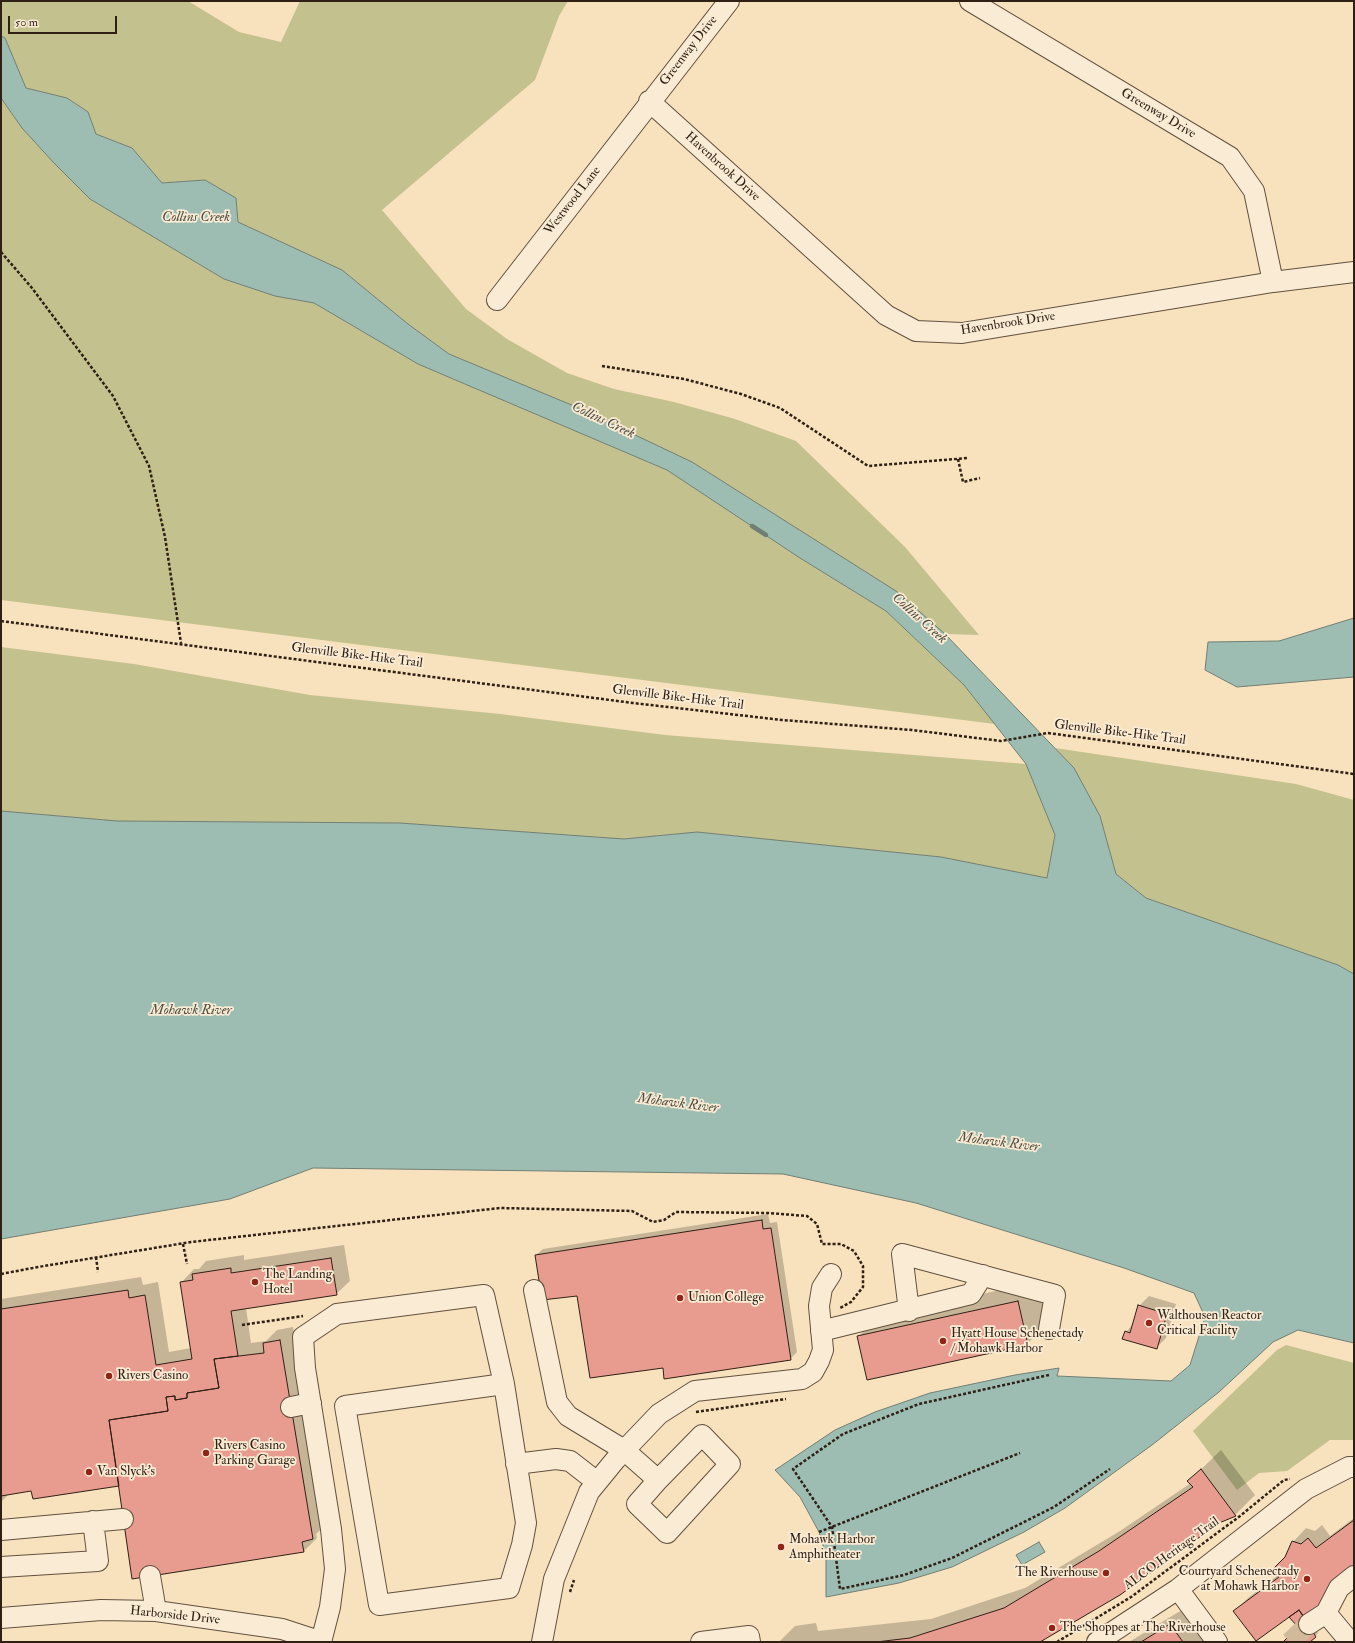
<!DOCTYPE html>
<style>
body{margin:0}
#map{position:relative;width:1355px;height:1643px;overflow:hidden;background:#f8e1bd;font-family:"IM FELL Double Pica",serif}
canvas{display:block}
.frame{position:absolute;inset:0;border:2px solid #2f1f14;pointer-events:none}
.scale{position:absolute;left:8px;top:16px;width:109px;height:18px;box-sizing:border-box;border:2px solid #2f1f14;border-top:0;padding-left:5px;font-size:12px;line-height:14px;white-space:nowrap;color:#2f1f14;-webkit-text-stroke:3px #faecd4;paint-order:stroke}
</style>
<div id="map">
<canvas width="1355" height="1643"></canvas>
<div class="frame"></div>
<div class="scale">50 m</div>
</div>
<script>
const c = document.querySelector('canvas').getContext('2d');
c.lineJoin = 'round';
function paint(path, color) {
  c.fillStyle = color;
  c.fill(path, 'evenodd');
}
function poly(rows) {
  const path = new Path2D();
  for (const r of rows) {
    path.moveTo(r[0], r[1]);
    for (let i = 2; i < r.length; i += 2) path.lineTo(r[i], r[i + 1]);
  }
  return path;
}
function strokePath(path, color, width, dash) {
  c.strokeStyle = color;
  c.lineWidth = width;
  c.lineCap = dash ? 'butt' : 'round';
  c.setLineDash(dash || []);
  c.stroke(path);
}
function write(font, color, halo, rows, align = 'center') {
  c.font = font + ' "IM FELL Double Pica",serif';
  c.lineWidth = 3.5;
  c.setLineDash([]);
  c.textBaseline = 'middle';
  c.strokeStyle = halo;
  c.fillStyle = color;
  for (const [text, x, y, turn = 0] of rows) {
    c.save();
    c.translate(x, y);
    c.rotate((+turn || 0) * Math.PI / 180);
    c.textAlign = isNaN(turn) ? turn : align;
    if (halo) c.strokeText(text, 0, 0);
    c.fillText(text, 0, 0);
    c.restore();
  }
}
const green = poly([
 [1,1,188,1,239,32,281,42,300,1,568,1,559,16,535,80,382,210,466,309,507,339,567,373,614,389,674,402,735,419,796,441,905,547,979,635,945,634,896,591,692,462,574,406,449,354,408,324,342,270,238,222,236,198,205,180,162,183,132,148,96,134,88,112,67,98,26,88,5,38,1,36],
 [1,98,22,128,90,199,224,279,275,296,314,303,418,364,667,470,800,558,886,611,964,685,995,724,1,600],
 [1,647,134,664,310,695,500,714,665,735,1026,764,1055,835,1047,878,941,857,697,832,624,839,400,823,117,821,1,811],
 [1055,748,1296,784,1354,800,1354,974,1338,965,1146,898,1116,874,1100,816,1074,768],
 [1286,1345,1354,1363,1354,1440,1330,1440,1287,1471,1259,1473,1237,1490,1193,1431,1277,1350]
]);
const water = poly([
 [1,36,5,38,26,88,67,98,88,112,96,134,132,148,162,183,205,180,236,198,238,222,342,270,408,324,449,354,574,406,692,462,896,591,945,634,1074,768,1100,816,1116,874,1146,898,1338,965,1354,974,1354,1343,1298,1330,1273,1342,1219,1392,1152,1445,1065,1508,1024,1532,952,1567,899,1583,826,1597,826,1556,819,1532,800,1497,775,1470,835,1430,875,1412,930,1393,1015,1375,1059,1368,1057,1376,1171,1381,1190,1365,1205,1317,1194,1293,1124,1268,916,1203,783,1174,313,1168,230,1199,1,1239,1,811,117,821,400,823,624,839,697,832,941,857,1047,878,1055,835,1026,764,964,685,886,611,800,558,667,470,418,364,314,303,275,296,224,279,90,199,54,163,22,128,1,98,1,36],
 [1354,618,1354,677,1237,687,1205,670,1208,642,1279,641,1354,618],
 [1039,1542,1045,1552,1022,1565,1016,1555,1039,1542]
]);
const shadow = poly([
 [768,1214,770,1223,777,1222,797,1352,790,1359,663,1367,578,1294,536,1255,543,1249],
 [344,1245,350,1281,336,1294,246,1308,251,1343,266,1341,277,1330,293,1327,326,1525,316,1534,317,1538,304,1551,120,1485,32,1490,10,1493,1,1502,1,1299,141,1277,143,1285,158,1282,169,1352,191,1348,181,1283,194,1269,199,1269,206,1261,244,1255,244,1260],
 [1038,1282,1047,1324,1027,1344,858,1337,879,1316],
 [1149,1296,1176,1304,1166,1338,1156,1348,1126,1332,1134,1323,1139,1306],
 [1221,1450,1255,1495,1235,1515,1218,1523,1038,1642,779,1642,795,1626,816,1623,818,1631,931,1619,1025,1588,1120,1531,1191,1483,1189,1481],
 [1354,1518,1354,1567,1307,1616,1318,1633,1310,1642,1285,1642,1299,1627,1290,1617,1235,1611,1248,1598,1278,1575,1293,1542,1306,1528,1315,1531,1322,1525,1330,1536],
 [1190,1605,1222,1642,1129,1642]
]);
const stream = poly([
 [752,526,766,535]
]);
const building = poly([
 [762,1220,763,1229,771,1228,791,1360,664,1379,663,1368,590,1378,577,1296,542,1300,535,1255,762,1220],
 [331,1258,337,1295,231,1311,238,1356,214,1359,219,1388,187,1393,187,1398,175,1400,175,1396,166,1397,168,1411,109,1420,119,1486,33,1499,31,1491,1,1496,1,1309,128,1290,129,1298,145,1295,156,1365,192,1359,180,1282,193,1280,192,1274,231,1268,231,1273,331,1258],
 [1018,1301,1028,1345,867,1380,857,1336,1018,1301],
 [1138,1305,1167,1314,1157,1349,1122,1339,1125,1331,1130,1333,1138,1305],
 [280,1340,313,1539,302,1542,304,1552,132,1579,109,1420,168,1411,166,1397,175,1396,175,1400,187,1398,187,1393,219,1388,214,1359,264,1353,263,1343,280,1340],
 [1201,1469,1236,1516,1219,1523,1120,1595,1040,1642,876,1642,910,1638,1004,1608,1099,1551,1193,1487,1187,1481,1201,1469],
 [1354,1520,1354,1568,1322,1605,1305,1618,1299,1610,1256,1641,1233,1611,1279,1577,1273,1569,1285,1557,1292,1541,1301,1544,1308,1538,1316,1548,1354,1520],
 [1299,1610,1316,1637,1310,1642,1283,1642,1298,1627,1289,1617,1299,1610],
 [1170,1624,1183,1642,1141,1642,1170,1624]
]);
const minorTunnel = poly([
 [1290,1642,1309,1624]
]);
const path = poly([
 [1,252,32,288,113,396,149,466,165,537,181,643],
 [602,366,684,379,741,394,780,408,868,466,968,458],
 [958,459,963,482,980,478],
 [1,621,633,703,782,720,912,730,1001,741,1048,733,1354,774],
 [183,1244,187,1264],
 [96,1257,98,1272],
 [1,1274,38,1267,191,1242,500,1208,632,1211,653,1222,664,1220,676,1212,768,1213,807,1216,817,1224,822,1244,841,1244,854,1251,863,1266,863,1287,851,1302,840,1308],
 [242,1325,303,1316],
 [1049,1375,919,1404,843,1434,793,1469,832,1527,840,1589,904,1575,952,1558,1054,1507,1110,1469],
 [696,1412,786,1399],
 [819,1532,1020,1453],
 [570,1592,574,1580],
 [1057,1642,1131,1597,1240,1516,1284,1480,1290,1479]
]);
const minor = poly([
 [970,1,1230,157,1254,191,1273,282],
 [649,101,886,315,916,331,962,333,1273,282,1354,272],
 [497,300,729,1],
 [534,1290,557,1402,568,1416,624,1450,658,1480,637,1504,667,1533,730,1464,702,1435,658,1480],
 [909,1311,902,1254,1055,1295,1049,1329],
 [821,1331,971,1294,983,1275],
 [291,1407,311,1403],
 [516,1464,556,1459,570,1461,597,1482],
 [1,1530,123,1519],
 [1,1567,98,1561,93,1521],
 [150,1576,156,1611],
 [1178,1589,1217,1642],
 [1326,1613,1346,1637],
 [1,1618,101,1610,156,1611,282,1629,322,1642],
 [1309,1624,1326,1613,1339,1588,1354,1576],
 [321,1642,330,1607,335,1569,331,1529,305,1368,303,1337,337,1314,484,1295,504,1384,526,1523,522,1545,509,1588,379,1605,345,1406,504,1384],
 [542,1642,554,1579,589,1492,616,1459,659,1414,695,1391,802,1379,813,1372,819,1361,823,1350,819,1306,822,1288,831,1274],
 [701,1642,749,1636,750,1642],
 [1097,1642,1178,1589,1306,1489,1349,1467,1354,1467]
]);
const markers = [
 [255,1282,4,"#8f2418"],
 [680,1298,4,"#8f2418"],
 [1149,1323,4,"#8f2418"],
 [943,1341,4,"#8f2418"],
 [109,1376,4,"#8f2418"],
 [206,1453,4,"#8f2418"],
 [89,1472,4,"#8f2418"],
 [781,1547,4,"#8f2418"],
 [1106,1573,4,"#8f2418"],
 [1307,1579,4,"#8f2418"],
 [1052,1628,4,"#8f2418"]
];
const streetNames = [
 ["Greenway Drive",689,51,-52],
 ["Greenway Drive",1158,114,31],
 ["Havenbrook Drive",722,167,42],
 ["Westwood Lane",573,201,-52],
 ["Havenbrook Drive",1008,324,-9],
 ["Glenville Bike-Hike Trail",357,656,7],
 ["Glenville Bike-Hike Trail",678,698,7],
 ["Glenville Bike-Hike Trail",1120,733,7],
 ["ALCO Heritage Trail",1172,1554,-36],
 ["Harborside Drive",175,1616,6]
];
const poiNames = [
 ["The Landing",263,1275],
 ["Hotel",263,1290],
 ["Union College",688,1298],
 ["Walthousen Reactor",1157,1316],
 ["Critical Facility",1157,1331],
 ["Hyatt House Schenectady",951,1334],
 ["/ Mohawk Harbor",951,1349],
 ["Rivers Casino",117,1376],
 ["Rivers Casino",214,1446],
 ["Parking Garage",214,1461],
 ["Van Slyck's",97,1472],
 ["Mohawk Harbor",789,1540],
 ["Amphitheater",789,1555],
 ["Courtyard Schenectady",1299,1572,"right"],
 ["at Mohawk Harbor",1299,1587,"right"],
 ["The Riverhouse",1098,1573,"right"],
 ["The Shoppes at The Riverhouse",1060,1628]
];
const waterNames = [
 ["Collins Creek",196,218],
 ["Collins Creek",603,421,25],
 ["Collins Creek",919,619,42],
 ["Mohawk River",191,1011],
 ["Mohawk River",678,1104,7],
 ["Mohawk River",999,1143,7]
];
paint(green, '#c3c18d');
paint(water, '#9dbdb3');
strokePath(water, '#717e73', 1);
paint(shadow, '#0003');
strokePath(stream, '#717e73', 4.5);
paint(building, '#e89c90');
strokePath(building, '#2f1f14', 1);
strokePath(minorTunnel, '#d0ba9b', 20, [20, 10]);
strokePath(minor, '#61503e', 22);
strokePath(path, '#2f1f14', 2.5, [3, 2]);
strokePath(minor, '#faecd4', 20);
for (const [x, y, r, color] of markers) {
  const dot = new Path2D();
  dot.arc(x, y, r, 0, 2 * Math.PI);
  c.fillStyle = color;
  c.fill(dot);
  strokePath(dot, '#faecd4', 1.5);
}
write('13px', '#2f1f14', '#faecd4', streetNames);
write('13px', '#2f1f14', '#faecd4', poiNames, 'left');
write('italic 14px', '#504e44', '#faecd4', waterNames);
</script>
